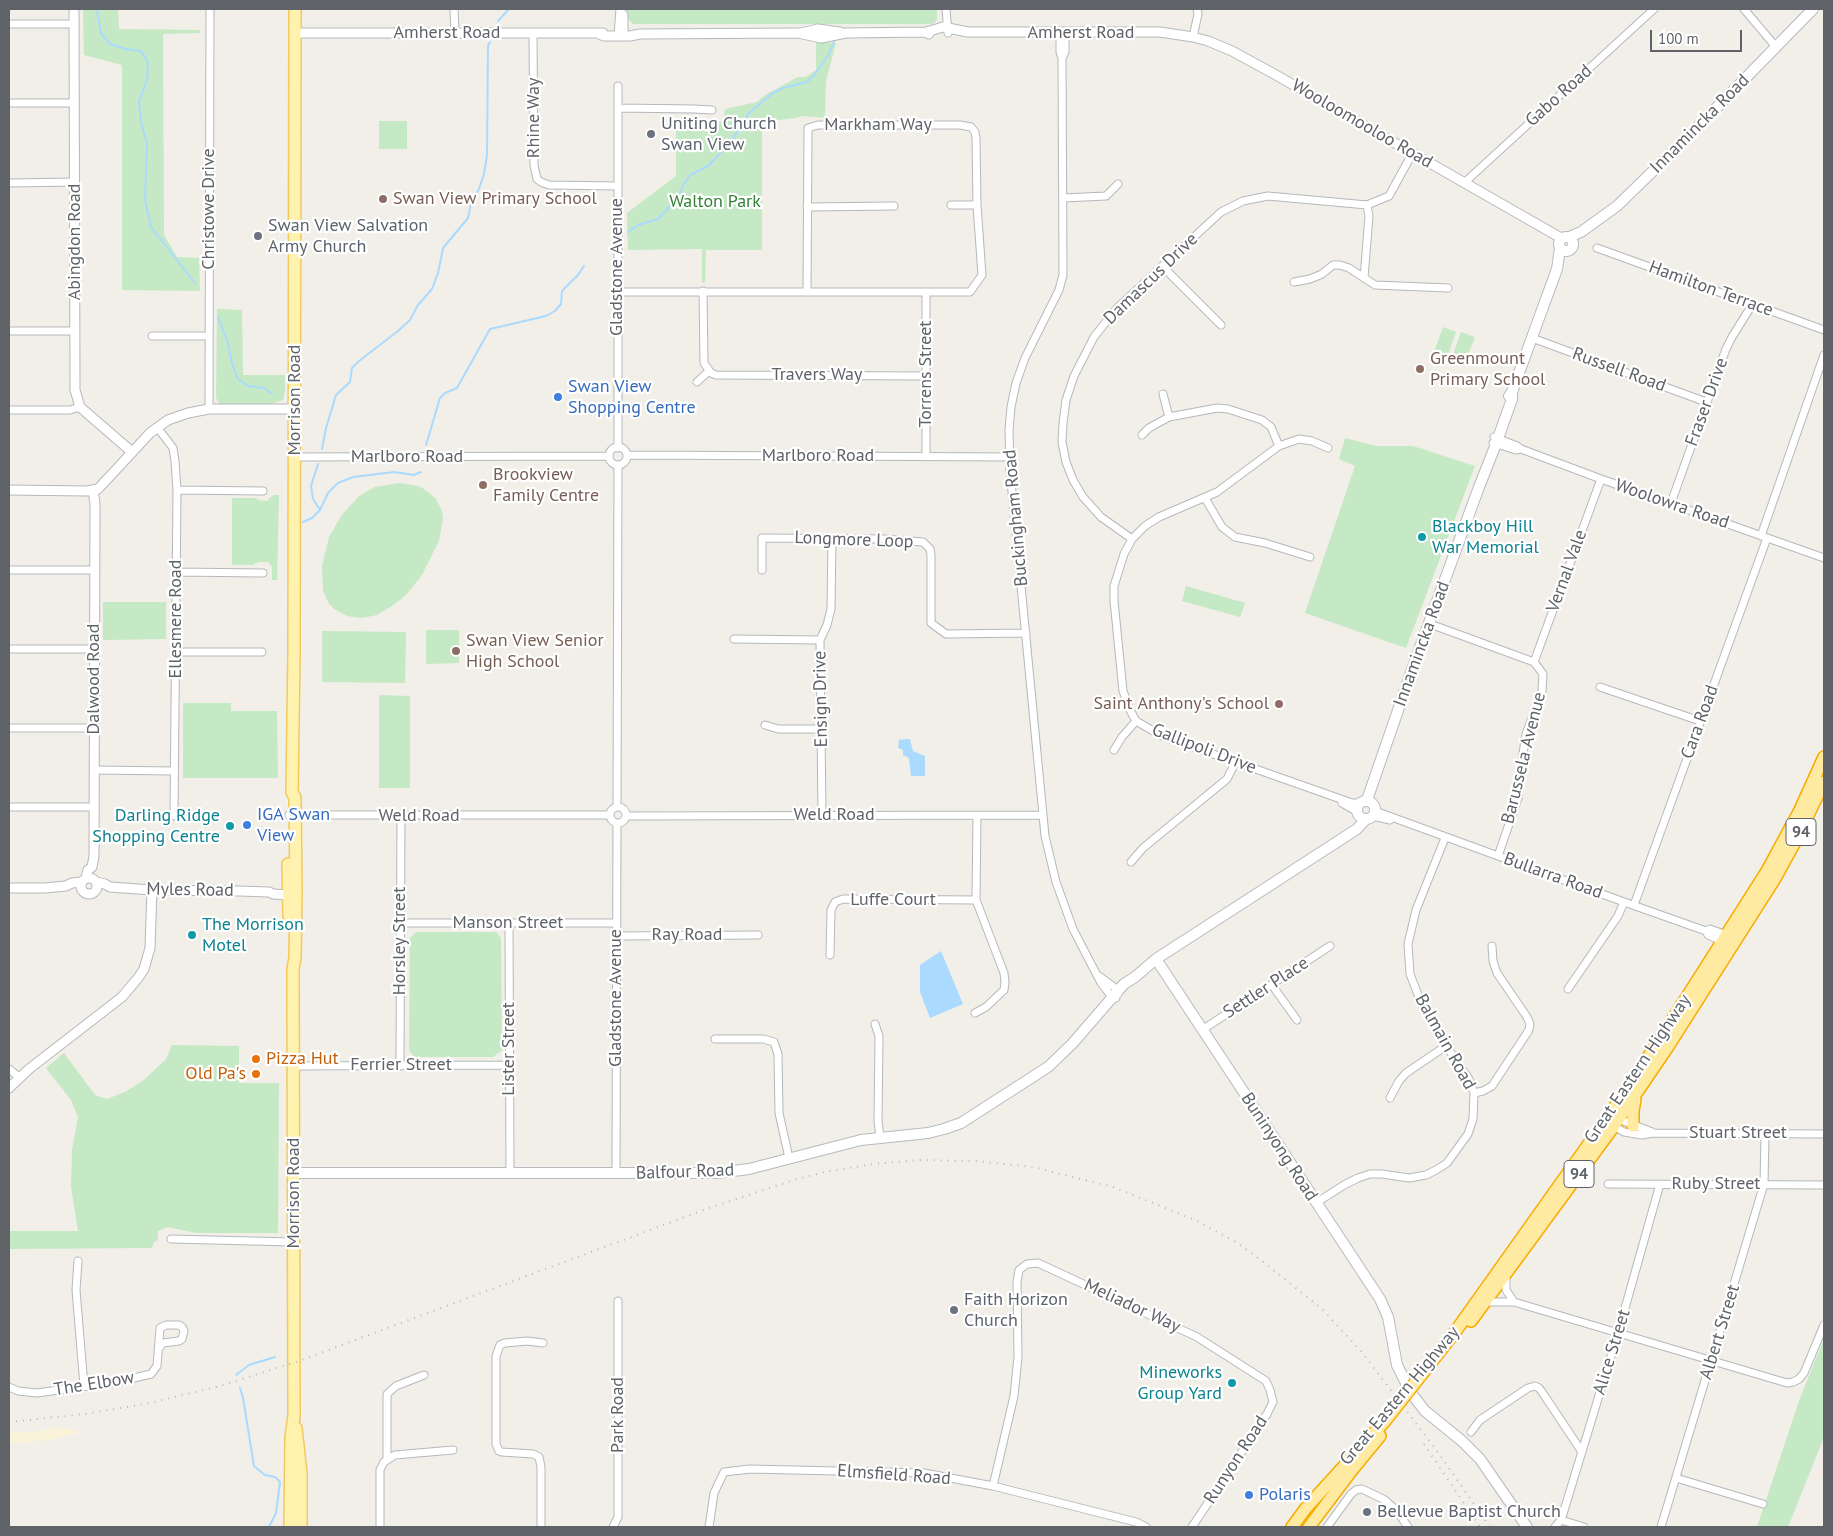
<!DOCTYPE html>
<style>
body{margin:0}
#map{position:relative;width:1833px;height:1536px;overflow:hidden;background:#f1efe8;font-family:"PT Sans",sans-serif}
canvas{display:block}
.frame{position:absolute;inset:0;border:10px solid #5f6368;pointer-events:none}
.scale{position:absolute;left:1650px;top:30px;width:92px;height:22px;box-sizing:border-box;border:2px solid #5f6368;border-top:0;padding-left:6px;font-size:15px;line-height:18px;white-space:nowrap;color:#5f6368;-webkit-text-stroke:4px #fff;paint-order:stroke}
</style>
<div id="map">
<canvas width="1833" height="1536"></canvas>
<div class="frame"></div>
<div class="scale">100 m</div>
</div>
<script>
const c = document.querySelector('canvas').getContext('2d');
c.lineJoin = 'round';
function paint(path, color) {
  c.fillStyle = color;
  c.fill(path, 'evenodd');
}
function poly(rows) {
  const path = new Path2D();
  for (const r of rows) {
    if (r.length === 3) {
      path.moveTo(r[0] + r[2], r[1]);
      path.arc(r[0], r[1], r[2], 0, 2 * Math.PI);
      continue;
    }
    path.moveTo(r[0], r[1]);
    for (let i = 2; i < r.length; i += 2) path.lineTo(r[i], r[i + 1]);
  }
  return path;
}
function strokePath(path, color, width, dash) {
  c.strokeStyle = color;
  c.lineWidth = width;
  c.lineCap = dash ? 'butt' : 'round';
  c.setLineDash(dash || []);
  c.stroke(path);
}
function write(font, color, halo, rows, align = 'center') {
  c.font = font + ' "PT Sans",sans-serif';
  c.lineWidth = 4.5;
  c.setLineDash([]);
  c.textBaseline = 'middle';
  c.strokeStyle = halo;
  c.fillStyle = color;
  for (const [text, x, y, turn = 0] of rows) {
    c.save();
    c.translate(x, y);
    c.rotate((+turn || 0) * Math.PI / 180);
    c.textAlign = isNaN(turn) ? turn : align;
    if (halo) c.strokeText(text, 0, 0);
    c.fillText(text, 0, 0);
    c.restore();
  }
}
const green = poly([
 [83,9,118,9,119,29,200,30,200,33,163,34,164,235,177,257,199,258,200,291,122,290,122,65,84,55],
 [627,9,937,9,937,20,932,24,633,24,627,17],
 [816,42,836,43,826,81,825,118,802,116,795,118,762,122,762,250,706,250,705,283,702,282,702,249,628,250,627,213,676,176,676,118,696,117,715,124,723,120,725,109,757,102,765,95,798,77,806,77,816,70],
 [379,121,407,121,407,149,379,149],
 [217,309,242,310,243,375,285,375,285,391,283,400,268,405,220,404,216,398],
 [1443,327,1456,332,1446,360,1433,355],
 [1461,332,1475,337,1464,365,1451,360],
 [1345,438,1376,446,1413,446,1475,466,1406,648,1305,613,1355,466,1339,459],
 [399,483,418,486,424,489,436,499,442,511,443,519,439,541,422,575,406,595,392,606,377,615,362,618,347,616,334,609,328,602,323,591,322,566,329,537,341,516,359,496,375,487],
 [273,495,279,495,277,580,272,580,272,567,268,562,259,562,252,565,232,565,232,498,256,498,259,500,267,501],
 [1186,586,1245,603,1240,617,1182,601],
 [103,602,166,602,166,639,103,640],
 [426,630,459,630,459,663,426,664],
 [322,631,406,632,405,683,322,682],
 [379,695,410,696,410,788,379,788],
 [183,703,231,703,231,711,277,711,278,778,183,778],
 [416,932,496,932,501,938,502,1050,493,1057,414,1057,409,1050,410,938],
 [172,1045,239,1046,239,1083,279,1083,278,1233,196,1233,168,1227,158,1231,158,1240,154,1242,152,1248,9,1249,9,1231,78,1231,71,1187,72,1150,78,1117,71,1100,46,1068,64,1053,95,1095,107,1099,125,1092,144,1080,166,1059],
 [1824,1339,1824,1437,1788,1527,1757,1527,1800,1398]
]);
const sand = poly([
 [58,1428,75,1430,79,1433,47,1440,9,1443,9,1433,34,1432]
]);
const water = poly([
 [906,739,910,739,913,751,925,756,925,776,911,776,909,758,903,755,903,750,898,748,899,740],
 [941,951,963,1004,930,1018,920,992,920,965]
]);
const stream = poly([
 [97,9,101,33,110,44,126,49,141,51,148,62,147,80,139,101,141,122,147,143,145,200,151,227,195,283],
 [498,21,509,9],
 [628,232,638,225,658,219,679,197,683,185,690,175,708,166,715,159,734,137,749,113,773,93,783,88,807,82,814,75,829,54,835,39],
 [218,317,228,343,232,364,238,379,248,386,264,388,272,394],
 [426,445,440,398,445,393,457,388,490,329,546,316,555,311,561,304,562,291,578,275,584,266],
 [322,449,326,428,336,395,350,382,352,368,359,361,398,331,410,320,418,305,432,289,438,273,443,248,468,218,471,203,479,189,484,174,487,155,488,46,490,42],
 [320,510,328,493,338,483,353,477,394,472,414,475,421,472],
 [303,522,312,518,320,510,313,499,311,486,318,464],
 [236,1375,249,1365,275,1357],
 [240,1388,243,1398,254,1466,265,1475,275,1477,280,1482,276,1513,269,1527]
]);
const minor = poly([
 [454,9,455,33],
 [946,9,948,33],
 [1744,9,1776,47],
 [620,10,624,15,624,35],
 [9,24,75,24],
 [533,33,534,165,537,179,541,182,549,185,617,186],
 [1060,33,1060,52,1062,58,1063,275,1059,290,1025,358,1016,383,1011,407,1009,430,1010,471,1045,836,1056,882,1073,929,1101,983,1112,997,1116,998],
 [618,35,620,9],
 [1193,37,1198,14,1197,9],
 [1062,58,1065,52,1065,33],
 [9,103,75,103],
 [618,108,694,109,712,110],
 [9,183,75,182],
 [1464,183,1654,9],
 [1063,198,1106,196,1118,184],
 [951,205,977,205],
 [807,207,894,206],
 [1597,248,1824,330],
 [1162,266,1221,325],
 [1364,278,1369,216,1367,205],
 [1294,282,1310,279,1322,274,1333,265,1340,265,1349,268,1375,285,1448,288],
 [703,291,704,363,711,373,716,375,926,376],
 [617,292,970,292,982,275,977,205,976,138,975,132,971,127,960,125,818,125,808,128,807,291],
 [9,331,75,331],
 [152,336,208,336],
 [1532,338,1706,402],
 [697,382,709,371],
 [1163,394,1169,417],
 [209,409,210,9],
 [9,410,70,410,80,407],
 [157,427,173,448,175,461,177,490,174,816],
 [1142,435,1149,428,1169,417,1217,408,1228,409,1262,420,1271,427,1279,446],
 [1494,437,1517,446,1521,449,1601,479,1824,558],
 [1493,443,1516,450,1521,449],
 [618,456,9],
 [618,448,618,86],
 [1328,448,1312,441,1299,439,1279,446,1217,492,1159,517,1145,526,1132,539,1124,554,1114,586,1114,601,1123,691,1130,710,1136,721,1162,736,1352,803,1359,803],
 [627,455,1009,457],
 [926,456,926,292],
 [294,457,609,456],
 [177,490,263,491],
 [1205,498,1222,527,1235,537,1265,543,1310,557],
 [1671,503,1726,349,1732,337,1752,305],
 [1761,536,1824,355],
 [1132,539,1101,517,1083,497,1073,480,1066,462,1062,442,1063,423,1066,400,1074,376,1094,337,1117,308,1221,212,1243,201,1268,196,1367,205,1389,196,1412,154],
 [9,570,95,570],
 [762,570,762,538,884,539,923,542,930,549,931,555,931,623,946,634,1026,633],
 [176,572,263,573],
 [1430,624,1534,662],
 [734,639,820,640,822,815],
 [820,640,827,625,831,609,832,539],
 [9,649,94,649],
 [176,652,262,652],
 [1534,662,1601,479],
 [1600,687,1700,721],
 [765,725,778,729,822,729],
 [9,728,95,728],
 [1114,750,1122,737,1136,721],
 [94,770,174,771],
 [1342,803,1356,811],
 [9,807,94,807],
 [617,807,618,465],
 [618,815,8],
 [1375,811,1624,902,1706,931,1710,929,1729,936],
 [289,815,610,815],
 [626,816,1042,815],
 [1373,816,1390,820],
 [1498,856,1518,798,1522,760,1526,734,1542,691,1543,674,1534,662],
 [1131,862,1143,848,1227,779,1236,761],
 [1634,905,1767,538],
 [400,923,616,923],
 [509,923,510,1174],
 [1706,931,1708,935,1724,942],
 [617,936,758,935],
 [830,955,831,910,835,902,843,899,976,900],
 [1099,976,1118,990,1118,994],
 [1272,985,1297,1020],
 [1568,989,1618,916,1624,902],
 [975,1013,986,1007,1004,990,1005,983,1004,973,976,900,977,816],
 [875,1024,879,1036,878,1121,880,1137],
 [1202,1030,1330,946],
 [715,1039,763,1039,774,1042,778,1054,779,1113,789,1158],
 [294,1066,509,1065],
 [400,1066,401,816],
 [9,1069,19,1077],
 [1474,1093,1483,1091,1492,1086,1529,1030,1530,1024,1527,1017,1497,973,1493,961,1492,946],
 [1390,1098,1399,1081,1406,1073,1446,1046],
 [1616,1118,1652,1132],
 [1612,1125,1624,1132,1642,1135,1653,1133,1824,1134],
 [616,1173,617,824],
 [1608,1184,1824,1185],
 [1316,1203,1344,1185,1358,1178,1370,1174,1382,1174,1409,1178,1426,1175,1436,1170,1447,1163,1468,1134,1473,1119,1474,1093,1469,1079,1446,1046,1422,1005,1410,974,1408,944,1416,910,1445,838],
 [171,1239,293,1242],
 [78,1261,76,1290,84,1386],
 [1506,1275,1506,1290,1514,1302],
 [1486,1302,1514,1302,1787,1383,1793,1382,1799,1379,1804,1373,1824,1325],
 [9,1387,18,1391,37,1393,117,1382,151,1374,157,1366,160,1328,166,1325,179,1325,182,1327,184,1331,182,1339,179,1341,163,1343,159,1348],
 [1471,1432,1480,1420,1528,1388,1535,1386,1539,1388,1542,1392,1582,1452],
 [387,1459,387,1394,396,1386,424,1375],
 [1676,1478,1763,1504],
 [993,1486,1014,1396,1018,1357,1017,1282,1019,1270,1027,1264,1038,1263,1197,1337,1266,1381,1270,1390,1273,1402,1267,1414,1192,1527],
 [1561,1520,1584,1527],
 [380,1527,380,1470,384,1462,395,1455,453,1450],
 [541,1527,541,1467,539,1457,533,1454,502,1452,499,1451,496,1444,496,1356,500,1345,505,1343,527,1341,543,1343],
 [613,1527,618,1517,618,1301],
 [709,1527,714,1493,724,1472,750,1469,924,1473,993,1486,1136,1522,1146,1527],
 [1327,1527,1351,1494,1356,1490,1362,1489,1385,1500,1397,1511,1408,1527],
 [1555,1527,1561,1520,1563,1514,1618,1333,1660,1184],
 [1661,1527,1764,1184,1765,1134]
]);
const tertiary = poly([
 [74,9,75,390,80,407,132,452],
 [926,32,943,27,968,32,1160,32,1193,37,1208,41,1232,51,1276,75,1561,238],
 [295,33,603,33],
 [801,33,818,29,840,32],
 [599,34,604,36,630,36,640,34,798,33,821,38,846,33,926,32,929,34],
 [9,490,87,491,98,489,150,433,168,420,188,413,209,409,294,409],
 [89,886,8],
 [86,878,88,870,92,867,94,856,95,504,93,490],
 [96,882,105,884,110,887,152,890,239,891,269,892,273,894,288,895,293,893],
 [9,888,45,888,66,886,72,883,81,882],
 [9,1088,29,1069,122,997,138,978,144,969,150,948,152,890]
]);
const secondary = poly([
 [1566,244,7],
 [1569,237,1581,232,1617,206,1686,139,1813,9],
 [1509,396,1512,392,1557,269,1560,248],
 [1367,800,1414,664,1479,487,1496,444,1512,399,1512,392],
 [1366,810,9],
 [1156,959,1380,1299,1388,1317,1397,1365,1411,1393,1425,1411,1462,1441,1480,1459,1527,1527],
 [294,1173,717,1173,749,1169,861,1140,928,1133,944,1129,961,1123,1048,1067,1072,1044,1124,984,1135,977,1156,959,1357,829,1366,819]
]);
const primary = poly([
 [288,864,289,916],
 [296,1428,301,1474,301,1527],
 [290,1527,291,1437,294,1416,293,969,295,958,296,892,295,798,292,792,294,653,295,9]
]);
const trunk = poly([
 [1633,1126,1633,1111,1635,1099],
 [1471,1321,1614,1126,1667,1048,1774,880,1795,842,1824,782],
 [1418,1379,1455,1332,1610,1114,1657,1044,1767,871,1800,810,1824,757],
 [1292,1527,1306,1508,1385,1421],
 [1309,1527,1352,1470,1380,1436]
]);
const rail = poly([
 [9,1422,85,1414,150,1403,220,1386,299,1361,709,1208,794,1180,824,1172,873,1164,920,1160,976,1161,1033,1167,1113,1187,1195,1220,1236,1242,1262,1261,1322,1309,1361,1351,1440,1455,1490,1527],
 [1424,1444,1480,1527]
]);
const trunkBridge = poly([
 [1385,1421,1418,1379]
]);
const markers = [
 [651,134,5,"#6b7280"],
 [383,199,5,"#8d6e63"],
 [258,236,5,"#6b7280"],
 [1420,369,5,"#8d6e63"],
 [558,397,5,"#3f7fe0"],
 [483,485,5,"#8d6e63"],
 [1422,537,5,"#0f9aa8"],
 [456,651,5,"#8d6e63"],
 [1279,704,5,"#8d6e63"],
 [247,825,5,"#3f7fe0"],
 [230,826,5,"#0f9aa8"],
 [192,935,5,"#0f9aa8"],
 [256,1059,5,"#e8710a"],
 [256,1074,5,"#e8710a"],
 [954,1310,5,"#6b7280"],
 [1232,1383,5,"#0f9aa8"],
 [1249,1495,5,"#3f7fe0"],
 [1367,1512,5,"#6b7280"]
];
const shields = [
 [1801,832,30],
 [1579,1174,30]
];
const shieldNames = [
 ["94",1801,832],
 ["94",1579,1174]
];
const streetNames = [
 ["Amherst Road",447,33],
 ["Amherst Road",1081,33],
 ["Gabo Road",1559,96,-42],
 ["Rhine Way",534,118,-90],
 ["Wooloomooloo Road",1362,124,30],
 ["Innamincka Road",1700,124,-45],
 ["Markham Way",878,125],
 ["Christowe Drive",209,209,-90],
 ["Abingdon Road",75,242,-90],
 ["Gladstone Avenue",617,267,-90],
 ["Damascus Drive",1151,279,-44],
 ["Hamilton Terrace",1711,289,20],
 ["Russell Road",1619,370,20],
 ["Torrens Street",926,374,-90],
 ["Travers Way",817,375],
 ["Morrison Road",295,400,-90],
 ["Fraser Drive",1707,402,-70],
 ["Marlboro Road",818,456],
 ["Marlboro Road",407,457],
 ["Woolowra Road",1672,504,19],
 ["Buckingham Road",1016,518,-95],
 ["Longmore Loop",854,540,2],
 ["Vernal Vale",1567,571,-70],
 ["Ellesmere Road",176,619,-90],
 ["Innamincka Road",1422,644,-70],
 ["Dalwood Road",94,679,-90],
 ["Ensign Drive",821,699,-91],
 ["Cara Road",1700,722,-70],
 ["Gallipoli Drive",1204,749,21],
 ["Barussela Avenue",1524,758,-76],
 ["Weld Road",834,815],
 ["Weld Road",419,816],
 ["Bullarra Road",1553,876,20],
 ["Myles Road",190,890,1],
 ["Luffe Court",893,900],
 ["Manson Street",508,923],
 ["Ray Road",687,935],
 ["Horsley Street",400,941,-90],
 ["Settler Place",1266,988,-33],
 ["Gladstone Avenue",616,998,-90],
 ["Balmain Road",1445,1042,61],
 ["Lister Street",509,1049,-90],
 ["Ferrier Street",401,1065],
 ["Great Eastern Highway",1638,1069,-56],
 ["Stuart Street",1738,1133],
 ["Buninyong Road",1279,1147,57],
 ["Balfour Road",685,1172,-2],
 ["Ruby Street",1716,1184],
 ["Morrison Road",294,1193,-90],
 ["Meliador Way",1132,1306,25],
 ["Albert Street",1720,1332,-73],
 ["Alice Street",1612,1352,-73],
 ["The Elbow",94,1384,-9],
 ["Great Eastern Highway",1400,1396,-50],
 ["Park Road",618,1415,-90],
 ["Runyon Road",1236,1460,-57],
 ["Elmsfield Road",894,1475,4]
];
const worshipNames = [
 ["Uniting Church",661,124],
 ["Swan View",661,145],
 ["Swan View Salvation",268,226],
 ["Army Church",268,247],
 ["Faith Horizon",964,1300],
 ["Church",964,1321],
 ["Bellevue Baptist Church",1377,1512]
];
const educationNames = [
 ["Swan View Primary School",393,199],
 ["Greenmount",1430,359],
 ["Primary School",1430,380],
 ["Brookview",493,475],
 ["Family Centre",493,496],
 ["Swan View Senior",466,641],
 ["High School",466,662],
 ["Saint Anthony's School",1269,704,"right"]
];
const parkNames = [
 ["Walton Park",715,202]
];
const shopNames = [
 ["Swan View",568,387],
 ["Shopping Centre",568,408],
 ["IGA Swan",257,815],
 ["View",257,836],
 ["Polaris",1259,1495]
];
const cultureNames = [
 ["Blackboy Hill",1432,527],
 ["War Memorial",1432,548],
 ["Darling Ridge",220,816,"right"],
 ["Shopping Centre",220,837,"right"],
 ["The Morrison",202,925],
 ["Motel",202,946],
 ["Mineworks",1222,1373,"right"],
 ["Group Yard",1222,1394,"right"]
];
const foodNames = [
 ["Pizza Hut",266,1059],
 ["Old Pa's",246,1074,"right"]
];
paint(green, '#c5e8c5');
paint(sand, '#fbf3d9');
paint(water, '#aadaff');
strokePath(stream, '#aadaff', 2);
strokePath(minor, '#b5b8bc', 9);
strokePath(tertiary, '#b5b8bc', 11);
strokePath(secondary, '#b6babf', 12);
strokePath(primary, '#f2c960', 14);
strokePath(trunk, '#f9ab00', 14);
strokePath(minor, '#fff', 7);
strokePath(tertiary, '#fff', 9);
strokePath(secondary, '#fff', 10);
strokePath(primary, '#fff2af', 11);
strokePath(trunk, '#feeaa1', 11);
strokePath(rail, '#b6b7b8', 2, [1, 6]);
strokePath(trunkBridge, '#f9ab00', 14, []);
strokePath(trunkBridge, '#feeaa1', 11);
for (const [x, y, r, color] of markers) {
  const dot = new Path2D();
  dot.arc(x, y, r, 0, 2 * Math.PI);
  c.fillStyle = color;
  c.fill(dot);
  strokePath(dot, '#fff', 2);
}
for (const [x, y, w] of shields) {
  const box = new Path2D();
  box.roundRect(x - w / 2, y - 13.5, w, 27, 4);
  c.fillStyle = '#fff';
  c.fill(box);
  strokePath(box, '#5f6368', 1);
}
write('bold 16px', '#5f6368', null, shieldNames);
write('18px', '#5f6368', '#fff', streetNames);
write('18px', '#5b616d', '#fff', worshipNames, 'left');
write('18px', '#785e54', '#fff', educationNames, 'left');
write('18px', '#348238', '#fff', parkNames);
write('18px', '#366cbe', '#fff', shopNames, 'left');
write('18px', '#0d838f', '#fff', cultureNames, 'left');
write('18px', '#c56008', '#fff', foodNames, 'left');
</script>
